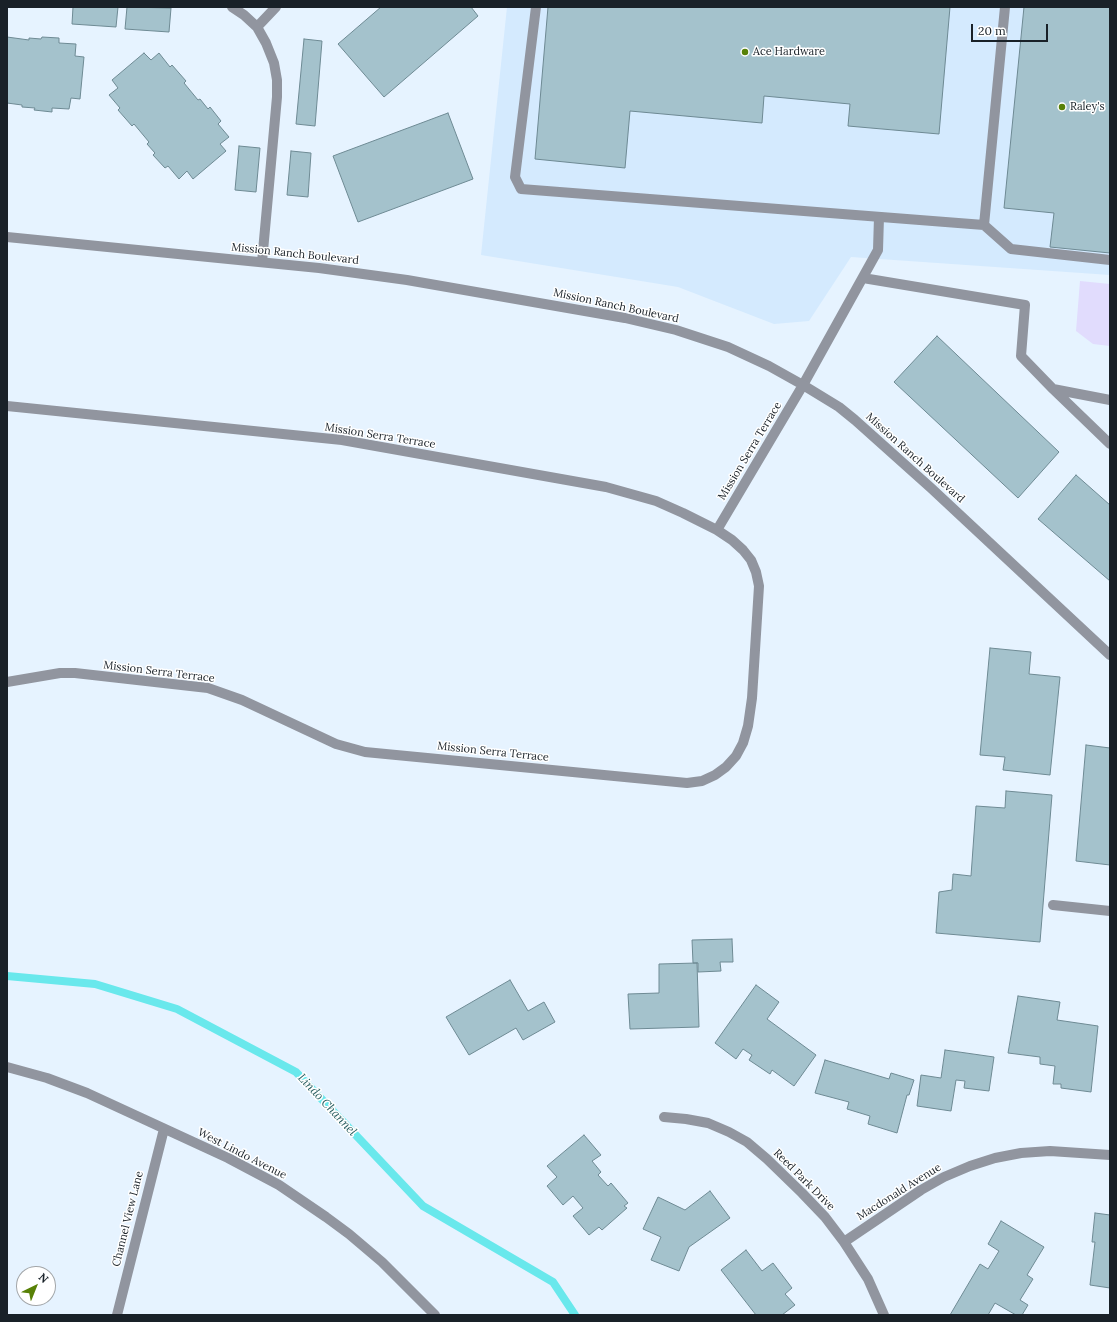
<!DOCTYPE html>
<style>
body{margin:0}
#map{position:relative;width:1117px;height:1322px;overflow:hidden;background:#e6f3ff;font-family:Lora,serif}
canvas{display:block}
.frame{position:absolute;inset:0;border:8px solid #192128;pointer-events:none}
.north{position:absolute;left:16px;top:1266px;width:40px;height:40px;box-sizing:border-box;background:#fff;border:1px solid #a3a6a9;border-radius:50%;rotate:43deg;font-size:11px;font-weight:700;line-height:16px;text-align:center;color:#192128}
.north::after{content:'';display:block;margin:auto;width:14px;height:18px;background:#588107;clip-path:polygon(50% 0,100% 100%,50% 72%,0 100%)}
.scale{position:absolute;left:971px;top:24px;width:77px;height:18px;box-sizing:border-box;border:2px solid #192128;border-top:0;padding-left:5px;font-size:12px;line-height:14px;white-space:nowrap;color:#192128;-webkit-text-stroke:3px #fff;paint-order:stroke}
</style>
<div id="map">
<canvas width="1117" height="1322"></canvas>
<div class="frame"></div>
<div class="north">N</div>
<div class="scale">20 m</div>
</div>
<script>
const c = document.querySelector('canvas').getContext('2d');
c.lineJoin = 'round';
function paint(path, color) {
  c.fillStyle = color;
  c.fill(path, 'evenodd');
}
function poly(rows) {
  const path = new Path2D();
  for (const r of rows) {
    path.moveTo(r[0], r[1]);
    for (let i = 2; i < r.length; i += 2) path.lineTo(r[i], r[i + 1]);
  }
  return path;
}
function strokePath(path, color, width, dash) {
  c.strokeStyle = color;
  c.lineWidth = width;
  c.lineCap = dash ? 'butt' : 'round';
  c.setLineDash(dash || []);
  c.stroke(path);
}
function write(font, color, halo, rows, align = 'center') {
  c.font = font + ' Lora,serif';
  c.lineWidth = 3;
  c.setLineDash([]);
  c.textBaseline = 'middle';
  c.strokeStyle = halo;
  c.fillStyle = color;
  for (const [text, x, y, turn = 0] of rows) {
    c.save();
    c.translate(x, y);
    c.rotate((+turn || 0) * Math.PI / 180);
    c.textAlign = isNaN(turn) ? turn : align;
    if (halo) c.strokeText(text, 0, 0);
    c.fillText(text, 0, 0);
    c.restore();
  }
}
const built = poly([
 [507,7,1110,7,1110,275,851,257,809,321,774,324,678,287,481,255]
]);
const green = poly([
 [1080,281,1110,284,1110,346,1093,344,1076,331]
]);
const stream = poly([
 [7,976,95,984,177,1009,296,1072,423,1206,553,1282,575,1315]
]);
const building = poly([
 [73,7,118,7,116,27,72,24,73,7],
 [127,7,171,8,169,32,125,29,127,7],
 [381,7,471,7,478,16,384,97,338,44,381,7],
 [548,7,950,7,939,134,848,126,850,104,764,96,762,123,630,111,625,168,535,159,548,7],
 [1024,7,1110,7,1110,253,1050,247,1054,213,1004,208,1024,7],
 [7,37,29,40,29,38,41,39,42,37,59,38,59,43,76,44,75,56,84,57,80,99,71,98,69,109,52,108,52,112,34,110,35,108,22,107,22,105,7,103,7,37],
 [304,39,322,41,315,126,296,124,304,39],
 [144,53,151,60,159,53,170,67,172,65,186,81,184,83,198,100,200,99,208,109,210,107,221,121,218,124,229,137,220,144,226,151,193,179,187,171,179,179,168,166,165,168,153,155,155,153,147,144,149,142,134,124,132,126,118,110,120,108,109,95,118,88,112,80,144,53],
 [448,113,473,179,358,222,333,156,448,113],
 [239,146,260,148,256,192,235,190,239,146],
 [291,151,311,153,308,197,287,195,291,151],
 [937,336,1059,452,1018,498,894,382,937,336],
 [1076,475,1110,505,1110,581,1038,519,1076,475],
 [990,648,1031,652,1029,674,1060,677,1050,775,1003,770,1005,757,980,755,990,648],
 [1086,745,1110,748,1110,865,1076,861,1086,745],
 [1006,791,1052,795,1040,942,936,933,939,892,952,890,953,874,971,876,976,806,1005,808,1006,791],
 [732,939,733,962,720,962,721,971,698,972,698,963,693,963,692,940,732,939],
 [697,963,699,1027,630,1029,628,994,659,993,659,964,697,963],
 [510,980,528,1011,544,1002,555,1022,523,1040,516,1028,469,1055,446,1017,510,980],
 [756,985,779,1002,767,1019,816,1055,794,1086,772,1070,770,1074,749,1060,752,1055,743,1049,736,1059,715,1043,756,985],
 [1018,996,1060,1002,1057,1020,1098,1026,1091,1092,1061,1088,1061,1084,1053,1084,1055,1066,1040,1064,1040,1057,1008,1053,1018,996],
 [945,1050,994,1057,989,1091,964,1088,965,1081,956,1080,951,1111,917,1106,921,1075,941,1078,945,1050],
 [825,1060,889,1079,891,1073,914,1080,909,1095,907,1095,897,1133,868,1124,870,1116,847,1109,849,1102,815,1093,825,1060],
 [584,1135,601,1155,592,1161,601,1172,598,1175,608,1186,611,1183,628,1203,624,1206,627,1208,602,1230,599,1227,589,1235,573,1216,583,1208,573,1196,563,1205,547,1186,557,1177,547,1166,584,1135],
 [710,1191,730,1218,689,1247,679,1271,651,1260,661,1237,643,1229,658,1197,685,1210,710,1191],
 [1095,1213,1110,1215,1110,1288,1090,1285,1095,1242,1092,1242,1095,1213],
 [1001,1221,1044,1247,1027,1275,1033,1279,1020,1300,1028,1305,1022,1315,1016,1315,995,1303,988,1315,950,1315,980,1264,988,1269,999,1251,988,1244,1001,1221],
 [746,1250,762,1271,773,1263,792,1288,785,1294,795,1305,782,1315,756,1315,721,1270,746,1250]
]);
const service = poly([
 [232,7,244,15,257,27,266,43,274,63,277,80,277,97,262,262],
 [536,7,515,177,521,189,984,225,1011,249,1110,260],
 [257,27,276,7],
 [984,225,1005,7],
 [863,278,1025,305,1021,356,1053,389],
 [803,385,878,250,879,217],
 [1110,400,1053,389,1110,444],
 [1053,905,1110,911]
]);
const minor = poly([
 [7,237,319,268,407,280,625,318,676,330,728,347,769,366,803,385,839,407,855,420,931,488,1110,655],
 [7,406,342,440,606,487,656,501,683,513,717,530,732,540,743,550,751,560,756,572,759,586,752,698,748,726,743,743,736,756,726,767,715,775,702,781,687,783,365,752,336,744,242,700,208,688,75,673,60,673,7,682],
 [717,530,803,385],
 [7,1067,47,1078,87,1093,228,1158,279,1185,326,1217,349,1234,382,1262,435,1315],
 [664,1117,686,1119,708,1123,729,1132,747,1142,767,1159,802,1193,825,1217,844,1242,868,1279,884,1315],
 [844,1242,921,1190,944,1177,970,1166,995,1158,1021,1153,1050,1151,1110,1155],
 [117,1315,164,1129]
]);
const markers = [
 [745,52,4,"#588107"],
 [1062,107,4,"#588107"]
];
const poiNames = [
 ["Ace Hardware",753,52],
 ["Raley's",1070,107]
];
const streetNames = [
 ["Mission Ranch Boulevard",295,254,6],
 ["Mission Ranch Boulevard",616,306,12],
 ["Mission Serra Terrace",380,436,9],
 ["Mission Serra Terrace",750,451,-59],
 ["Mission Ranch Boulevard",915,458,42],
 ["Mission Serra Terrace",159,672,7],
 ["Mission Serra Terrace",493,752,6],
 ["West Lindo Avenue",242,1154,27],
 ["Reed Park Drive",804,1180,45],
 ["Macdonald Avenue",899,1192,-32],
 ["Channel View Lane",128,1219,-76]
];
const waterNames = [
 ["Lindo Channel",327,1105,47]
];
paint(built, '#d4eafe');
paint(green, '#e1dcfd');
strokePath(stream, '#69e8ec', 8);
paint(building, '#a4c2cc');
strokePath(building, '#6e8a94', 1);
strokePath(service, '#91959f', 10);
strokePath(minor, '#91959f', 10);
for (const [x, y, r, color] of markers) {
  const dot = new Path2D();
  dot.arc(x, y, r, 0, 2 * Math.PI);
  c.fillStyle = color;
  c.fill(dot);
  strokePath(dot, '#fff', 1.5);
}
write('11px', '#192128', '#fff', poiNames, 'left');
write('11px', '#192128', '#fff', streetNames);
write('italic 12px', '#285e60', '#fff', waterNames);
</script>
